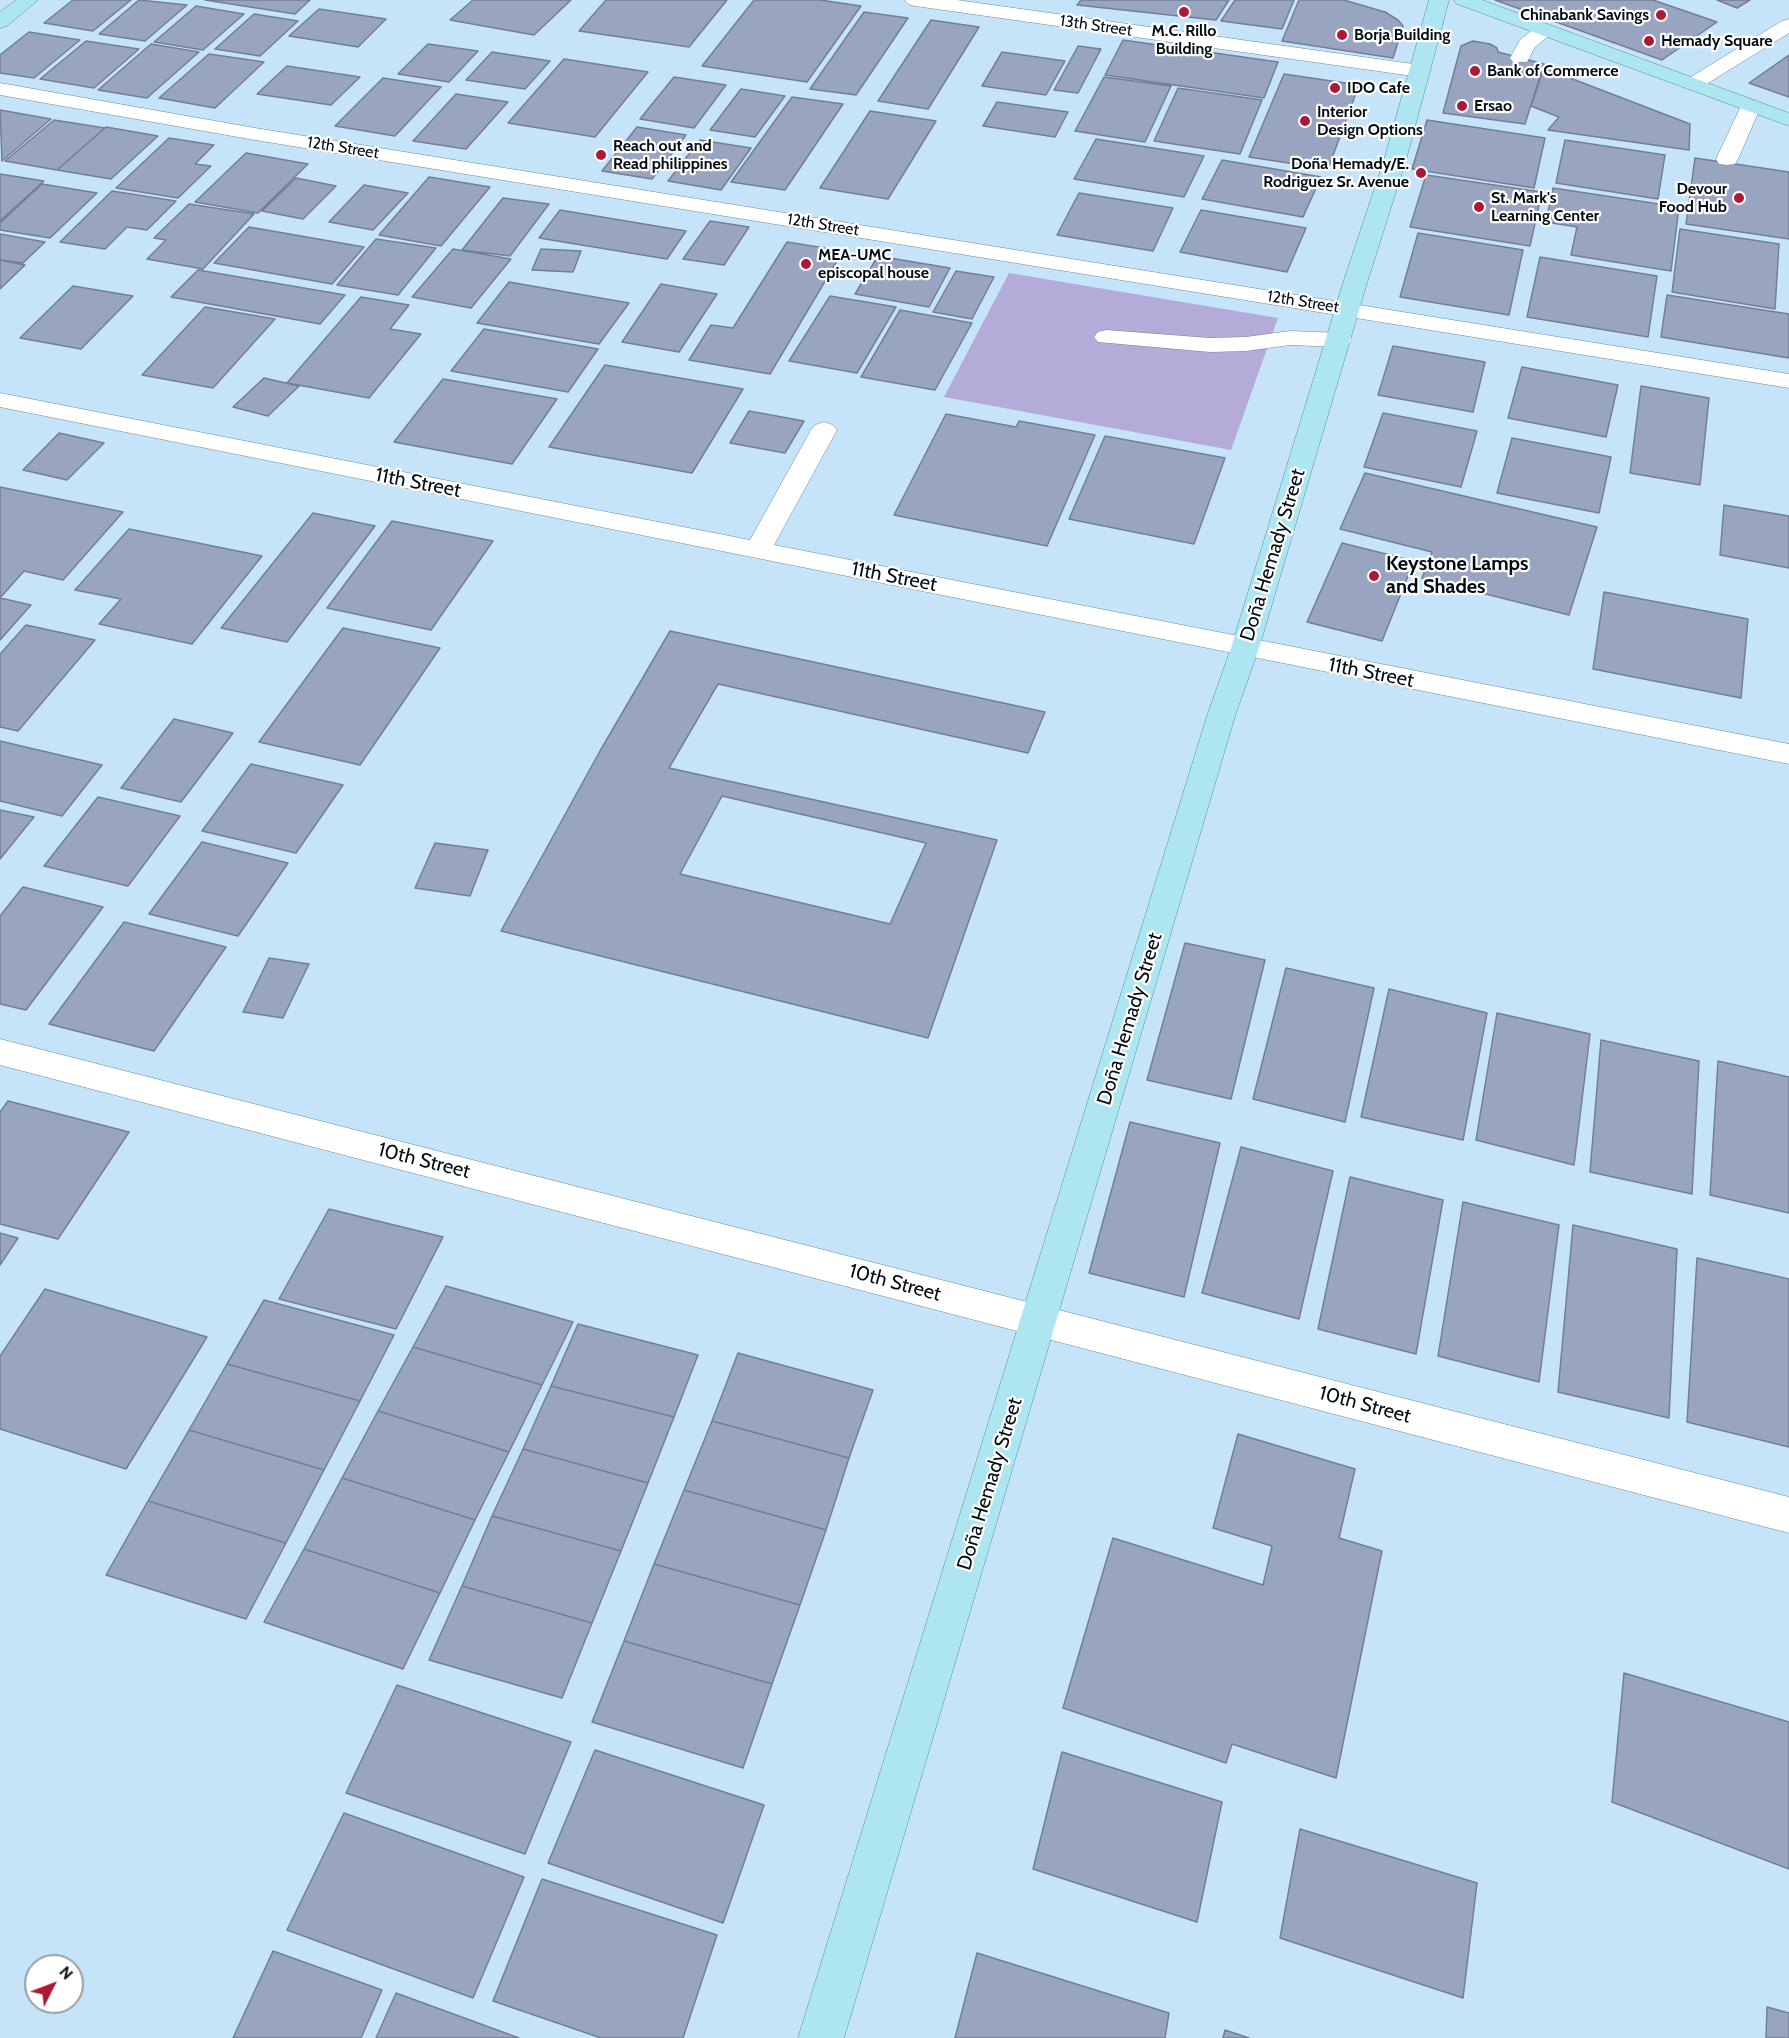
<!DOCTYPE html>
<meta charset="utf-8">
<style>
body{margin:0}
#map{position:relative;width:1789px;height:2038px;overflow:hidden;background:#c6e4f9;font-family:Cabin,sans-serif}
canvas{display:block}
.north{position:absolute;left:24px;top:1954px;width:60px;height:60px;box-sizing:border-box;background:#fff;border:2px solid #9b9ea1;border-radius:50%;rotate:48deg;font-size:16px;font-weight:700;line-height:24px;text-align:center;color:#040d14}
.north::after{content:'';display:block;margin:auto;width:21px;height:27px;background:#ad1837;clip-path:polygon(50% 0,100% 100%,50% 72%,0 100%)}
</style>
<div id="map">
<canvas width="1789" height="2038"></canvas>
<div class="north">N</div>
</div>
<script>
const c = document.querySelector('canvas').getContext('2d');
c.lineJoin = 'round';
function paint(path, color) {
  c.fillStyle = color;
  c.fill(path, 'evenodd');
}
function poly(rows) {
  const path = new Path2D();
  for (const r of rows) {
    path.moveTo(r[0], r[1]);
    for (let i = 2; i < r.length; i += 2) path.lineTo(r[i], r[i + 1]);
  }
  return path;
}
function strokePath(path, color, width, dash) {
  c.strokeStyle = color;
  c.lineWidth = width;
  c.lineCap = dash ? 'butt' : 'round';
  c.setLineDash(dash || []);
  c.stroke(path);
}
function write(font, color, halo, rows, align = 'center') {
  c.font = font + ' Cabin,sans-serif';
  c.lineWidth = 4.5;
  c.setLineDash([]);
  c.textBaseline = 'middle';
  c.strokeStyle = halo;
  c.fillStyle = color;
  for (const [text, x, y, turn = 0] of rows) {
    c.save();
    c.translate(x, y);
    c.rotate((+turn || 0) * Math.PI / 180);
    c.textAlign = isNaN(turn) ? turn : align;
    if (halo) c.strokeText(text, 0, 0);
    c.fillText(text, 0, 0);
    c.restore();
  }
}
const green = poly([
 [1009,273,1278,318,1231,450,944,397]
]);
const building = poly([
 [73,0,131,0,93,31,44,23,73,0],
 [139,0,187,5,145,41,99,34,139,0],
 [205,0,310,0,295,14,205,0],
 [473,0,571,0,534,35,450,20,473,0],
 [606,0,727,0,689,47,579,31,606,0],
 [754,0,820,0,861,6,807,82,702,66,754,0],
 [1081,0,1229,0,1216,20,1077,5,1081,0],
 [1235,0,1294,0,1282,29,1221,21,1235,0],
 [1299,0,1344,0,1385,12,1398,20,1403,26,1393,58,1282,41,1299,0],
 [1495,0,1653,0,1717,22,1662,60,1495,0],
 [1717,0,1750,0,1737,8,1717,0],
 [196,6,244,14,203,50,154,42,196,6],
 [319,9,386,19,358,47,289,36,319,9],
 [864,12,908,18,856,95,810,89,864,12],
 [254,14,298,21,260,56,215,49,254,14],
 [931,20,979,27,928,109,878,101,931,20],
 [29,32,80,40,34,78,0,73,0,55,29,32],
 [1123,40,1278,62,1264,98,1105,75,1123,40],
 [86,41,139,49,94,88,40,79,86,41],
 [1473,41,1490,44,1497,48,1498,52,1544,64,1525,124,1443,113,1461,46,1473,41],
 [151,44,199,52,147,98,98,90,151,44],
 [428,44,478,51,449,82,398,74,428,44],
 [1078,46,1101,49,1078,93,1054,90,1078,46],
 [492,52,550,61,525,89,466,80,492,52],
 [1002,52,1065,61,1046,95,982,86,1002,52],
 [209,54,264,62,215,108,159,98,209,54],
 [1789,55,1789,97,1749,83,1789,55],
 [564,59,648,72,595,137,508,123,564,59],
 [287,66,360,77,331,105,257,94,287,66],
 [1544,68,1690,124,1689,150,1548,130,1559,117,1531,106,1544,68],
 [1284,74,1359,85,1328,169,1249,157,1284,74],
 [674,77,726,85,694,128,640,119,674,77],
 [1104,77,1171,86,1145,142,1075,131,1104,77],
 [383,78,441,87,395,136,335,126,383,78],
 [1178,88,1262,100,1240,154,1154,141,1178,88],
 [741,89,785,96,755,137,710,130,741,89],
 [456,94,508,102,466,149,413,141,456,94],
 [792,97,843,104,785,190,731,182,792,97],
 [997,102,1068,112,1055,137,983,126,997,102],
 [0,110,51,119,2,161,0,110],
 [870,111,936,121,888,199,820,188,870,111],
 [54,120,105,128,57,170,5,161,54,120],
 [1427,120,1545,138,1534,188,1412,169,1427,120],
 [106,127,158,136,111,179,57,170,106,127],
 [637,127,686,135,652,179,602,171,637,127],
 [169,138,214,145,195,164,211,166,178,198,116,188,169,138],
 [1096,139,1204,156,1184,197,1074,179,1096,139],
 [700,140,751,148,721,190,668,181,700,140],
 [1565,140,1665,155,1658,199,1556,183,1565,140],
 [246,153,308,164,258,213,195,202,246,153],
 [1695,158,1789,172,1789,239,1686,224,1695,158],
 [1222,160,1321,177,1303,217,1202,199,1222,160],
 [0,174,44,181,0,221,0,174],
 [1426,175,1542,192,1530,246,1410,227,1426,175],
 [429,177,490,187,441,246,379,235,429,177],
 [296,178,336,186,303,219,262,211,296,178],
 [42,184,97,193,50,238,0,230,0,223,42,184],
 [364,185,408,193,373,230,329,222,364,185],
 [1553,188,1679,207,1671,271,1571,255,1577,227,1546,222,1553,188],
 [112,191,176,201,147,230,127,227,105,249,60,242,112,191],
 [1079,193,1173,208,1153,251,1057,235,1079,193],
 [503,198,549,204,510,256,462,250,503,198],
 [189,204,254,214,203,269,147,259,166,240,154,238,189,204],
 [560,210,686,231,667,259,539,238,560,210],
 [1201,210,1306,228,1287,272,1180,252,1201,210],
 [710,221,749,227,724,265,683,259,710,221],
 [249,227,364,247,332,284,214,263,249,227],
 [1680,229,1779,244,1775,309,1672,292,1680,229],
 [1418,233,1523,250,1509,315,1400,297,1418,233],
 [0,234,45,242,23,263,0,260,0,234],
 [376,239,436,248,398,295,337,285,376,239],
 [787,242,843,251,770,374,689,360,711,325,733,328,787,242],
 [453,249,511,259,471,308,412,297,453,249],
 [541,249,581,251,573,272,532,270,541,249],
 [878,256,950,268,929,307,855,294,878,256],
 [1540,257,1657,276,1648,337,1527,317,1540,257],
 [0,260,25,265,0,289,0,260],
 [198,270,345,295,320,324,171,297,198,270],
 [956,271,994,277,972,319,933,312,956,271],
 [509,282,629,303,599,344,477,323,509,282],
 [661,284,717,294,679,352,622,342,661,284],
 [73,286,133,296,81,349,20,338,73,286],
 [1667,295,1789,314,1789,358,1661,337,1667,295],
 [830,296,896,307,857,373,789,361,830,296],
 [361,297,409,305,390,329,421,334,369,398,287,383,361,297],
 [205,307,275,319,213,388,142,375,205,307],
 [900,310,972,323,935,390,861,377,900,310],
 [484,329,598,349,568,392,451,371,484,329],
 [1393,346,1485,362,1473,412,1378,395,1393,346],
 [605,365,743,389,692,473,549,447,605,365],
 [1522,367,1618,385,1606,437,1508,418,1522,367],
 [264,378,299,386,268,416,233,407,264,378],
 [443,379,557,399,512,464,394,442,443,379],
 [1641,386,1709,398,1700,485,1630,473,1641,386],
 [749,411,804,421,785,453,730,443,749,411],
 [1383,413,1477,431,1461,487,1364,467,1383,413],
 [946,414,1016,427,1019,421,1095,435,1047,546,894,515,946,414],
 [59,433,104,443,67,480,23,470,59,433],
 [1105,436,1225,458,1194,544,1069,519,1105,436],
 [1512,438,1611,457,1599,513,1497,493,1512,438],
 [1365,473,1597,527,1569,615,1422,578,1432,552,1340,529,1365,473],
 [0,487,123,512,63,580,24,571,0,598,0,487],
 [1724,505,1789,516,1789,568,1720,555,1724,505],
 [313,513,375,526,287,642,221,628,313,513],
 [392,521,493,541,431,630,327,608,392,521],
 [129,529,262,556,192,644,99,624,121,599,75,590,129,529],
 [1342,543,1414,561,1382,641,1307,622,1342,543],
 [1604,592,1748,619,1741,698,1593,669,1604,592],
 [0,598,31,605,0,640,0,598],
 [26,625,95,640,18,731,0,727,0,654,26,625],
 [343,628,440,648,360,765,259,742,343,628],
 [670,631,1045,712,1028,753,718,684,669,768,997,840,928,1038,501,931,600,751,670,631],
 [722,796,926,843,890,924,680,874,722,796],
 [174,719,233,733,181,802,121,788,174,719],
 [0,741,102,765,62,816,0,801,0,741],
 [251,764,343,785,296,853,202,831,251,764],
 [98,797,180,816,128,886,44,866,98,797],
 [0,810,34,817,0,859,0,810],
 [202,842,288,863,238,936,149,914,202,842],
 [435,843,488,850,470,896,415,888,435,843],
 [23,887,103,907,26,1010,0,1004,0,916,23,887],
 [124,922,226,947,154,1051,49,1024,124,922],
 [1185,943,1265,960,1231,1099,1147,1080,1185,943],
 [269,958,309,964,283,1018,243,1012,269,958],
 [1286,968,1374,988,1345,1122,1253,1099,1286,968],
 [1389,989,1487,1013,1463,1140,1361,1117,1389,989],
 [1497,1013,1590,1034,1574,1165,1476,1140,1497,1013],
 [1601,1040,1699,1061,1692,1194,1590,1172,1601,1040],
 [1718,1061,1789,1077,1789,1213,1710,1195,1718,1061],
 [8,1101,129,1132,58,1239,0,1224,0,1112,8,1101],
 [1130,1122,1220,1143,1184,1297,1089,1273,1130,1122],
 [1241,1147,1333,1171,1299,1319,1202,1293,1241,1147],
 [1350,1177,1443,1200,1416,1354,1318,1329,1350,1177],
 [1463,1202,1559,1225,1539,1382,1438,1356,1463,1202],
 [329,1209,443,1237,396,1329,279,1299,329,1209],
 [1573,1225,1677,1249,1669,1418,1558,1392,1573,1225],
 [0,1233,18,1238,0,1265,0,1233],
 [1697,1258,1789,1279,1789,1447,1687,1422,1697,1258],
 [446,1286,573,1322,542,1385,413,1347,446,1286],
 [45,1289,207,1337,126,1469,0,1429,0,1356,45,1289],
 [264,1300,394,1335,360,1401,227,1364,264,1300],
 [578,1324,698,1355,674,1417,551,1386,578,1324],
 [413,1347,542,1385,509,1452,378,1411,413,1347],
 [738,1353,873,1390,849,1458,712,1421,738,1353],
 [227,1364,360,1401,324,1470,189,1430,227,1364],
 [551,1386,674,1417,648,1483,523,1449,551,1386],
 [378,1411,509,1452,475,1520,342,1478,378,1411],
 [712,1421,849,1458,826,1530,684,1490,712,1421],
 [189,1430,324,1470,286,1543,148,1501,189,1430],
 [1238,1434,1355,1469,1339,1538,1382,1551,1336,1778,1232,1744,1226,1763,1063,1708,1113,1538,1263,1585,1272,1546,1213,1528,1238,1434],
 [523,1449,648,1483,621,1551,492,1516,523,1449],
 [342,1478,475,1520,440,1593,304,1549,342,1478],
 [684,1490,826,1530,800,1605,654,1564,684,1490],
 [148,1501,286,1543,246,1619,106,1575,148,1501],
 [492,1516,621,1551,592,1623,462,1586,492,1516],
 [304,1549,440,1593,403,1669,264,1622,304,1549],
 [654,1564,800,1605,772,1684,624,1641,654,1564],
 [462,1586,592,1623,562,1698,429,1660,462,1586],
 [624,1641,772,1684,743,1768,592,1722,624,1641],
 [1624,1673,1789,1722,1789,1869,1612,1802,1624,1673],
 [397,1685,571,1742,525,1854,346,1793,397,1685],
 [595,1750,764,1805,723,1923,548,1863,595,1750],
 [1062,1752,1222,1802,1197,1922,1033,1869,1062,1752],
 [344,1813,524,1877,473,1998,287,1930,344,1813],
 [1300,1829,1477,1883,1463,1998,1280,1938,1300,1829],
 [542,1879,717,1935,683,2038,601,2038,493,2001,542,1879],
 [273,1951,382,1990,361,2038,233,2038,273,1951],
 [977,1953,1169,2013,1165,2038,955,2038,977,1953],
 [396,1993,519,2038,376,2038,396,1993],
 [1767,2007,1789,2013,1789,2038,1766,2038,1767,2007],
 [1225,2030,1249,2038,1223,2038,1225,2030]
]);
const minor = poly([
 [905,0,957,0,1420,65,1427,67,1430,71,1427,75,1420,77,915,6,908,4,905,0],
 [1789,19,1789,33,1700,88,1693,90,1686,88,1683,84,1686,80,1782,21,1789,19],
 [1544,24,1551,26,1554,30,1551,34,1535,47,1527,62,1513,62,1510,58,1520,40,1537,26,1544,24],
 [0,83,255,128,1789,374,1789,388,255,140,0,95,0,83],
 [1751,100,1758,102,1761,106,1738,159,1735,164,1727,165,1719,164,1716,159,1741,106,1744,102,1751,100],
 [1106,330,1210,338,1246,337,1290,331,1340,333,1348,335,1352,340,1348,345,1340,347,1290,345,1246,351,1210,352,1098,342,1094,337,1098,332,1106,330],
 [0,393,750,540,811,430,815,425,824,422,833,425,837,430,774,545,1789,744,1789,764,0,407,0,393],
 [0,1039,1789,1497,1789,1533,0,1065,0,1039]
]);
const major = poly([
 [16,0,38,0,7,26,0,28,0,12,16,0],
 [1429,0,1449,0,1406,160,1367,283,1259,648,1235,716,844,2038,798,2038,1207,716,1231,648,1343,283,1384,160,1429,0],
 [1454,0,1482,0,1789,113,1789,126,1457,4,1454,0]
]);
const markers = [
 [1184,12,6,"#ad1837"],
 [1661,15,6,"#ad1837"],
 [1342,35,6,"#ad1837"],
 [1649,41,6,"#ad1837"],
 [1475,71,6,"#ad1837"],
 [1335,88,6,"#ad1837"],
 [1462,106,6,"#ad1837"],
 [1305,121,6,"#ad1837"],
 [601,155,6,"#ad1837"],
 [1421,173,6,"#ad1837"],
 [1739,198,6,"#ad1837"],
 [1479,207,6,"#ad1837"],
 [806,264,6,"#ad1837"],
 [1374,576,6,"#ad1837"]
];
const farPoinames = [
 ["Chinabank Savings",1649,15,"right"],
 ["M.C. Rillo",1184,31,"center"],
 ["Building",1184,49,"center"],
 ["Borja Building",1354,35],
 ["Hemady Square",1661,41],
 ["Bank of Commerce",1487,71],
 ["IDO Cafe",1347,88],
 ["Ersao",1474,106],
 ["Interior",1317,112],
 ["Design Options",1317,130],
 ["Reach out and",613,146],
 ["Read philippines",613,164],
 ["Doña Hemady/E.",1409,164,"right"],
 ["Rodriguez Sr. Avenue",1409,182,"right"],
 ["Devour",1727,189,"right"],
 ["Food Hub",1727,207,"right"],
 ["St. Mark's",1491,198],
 ["Learning Center",1491,216],
 ["MEA-UMC",818,255],
 ["episcopal house",818,273]
];
const farStreetnames = [
 ["13th Street",1096,26,8],
 ["12th Street",343,148,9],
 ["12th Street",823,225,9],
 ["12th Street",1303,302,9]
];
const streetNames = [
 ["11th Street",418,483,11],
 ["Doña Hemady Street",1273,555,-73],
 ["11th Street",894,577,11],
 ["11th Street",1371,673,11],
 ["Doña Hemady Street",1130,1019,-73],
 ["10th Street",424,1161,14],
 ["10th Street",895,1283,15],
 ["10th Street",1365,1405,15],
 ["Doña Hemady Street",990,1484,-73]
];
const poiNames = [
 ["Keystone Lamps",1386,564],
 ["and Shades",1386,587]
];
paint(green, '#b4abd8');
paint(building, '#99a5c0');
strokePath(building, '#737e99', 1.5);
strokePath(minor, '#6d889b', 1);
strokePath(major, '#4e8f9d', 1);
paint(minor, '#fff');
paint(major, '#ade6f1');
for (const [x, y, r, color] of markers) {
  const dot = new Path2D();
  dot.arc(x, y, r, 0, 2 * Math.PI);
  c.fillStyle = color;
  c.fill(dot);
  strokePath(dot, '#fff', 2);
}
write('bold 16px', '#040d14', '#fff', farPoinames, 'left');
write('16px', '#040d14', '#fff', farStreetnames);
write('20px', '#040d14', '#fff', streetNames);
write('bold 20px', '#040d14', '#fff', poiNames, 'left');
</script>
